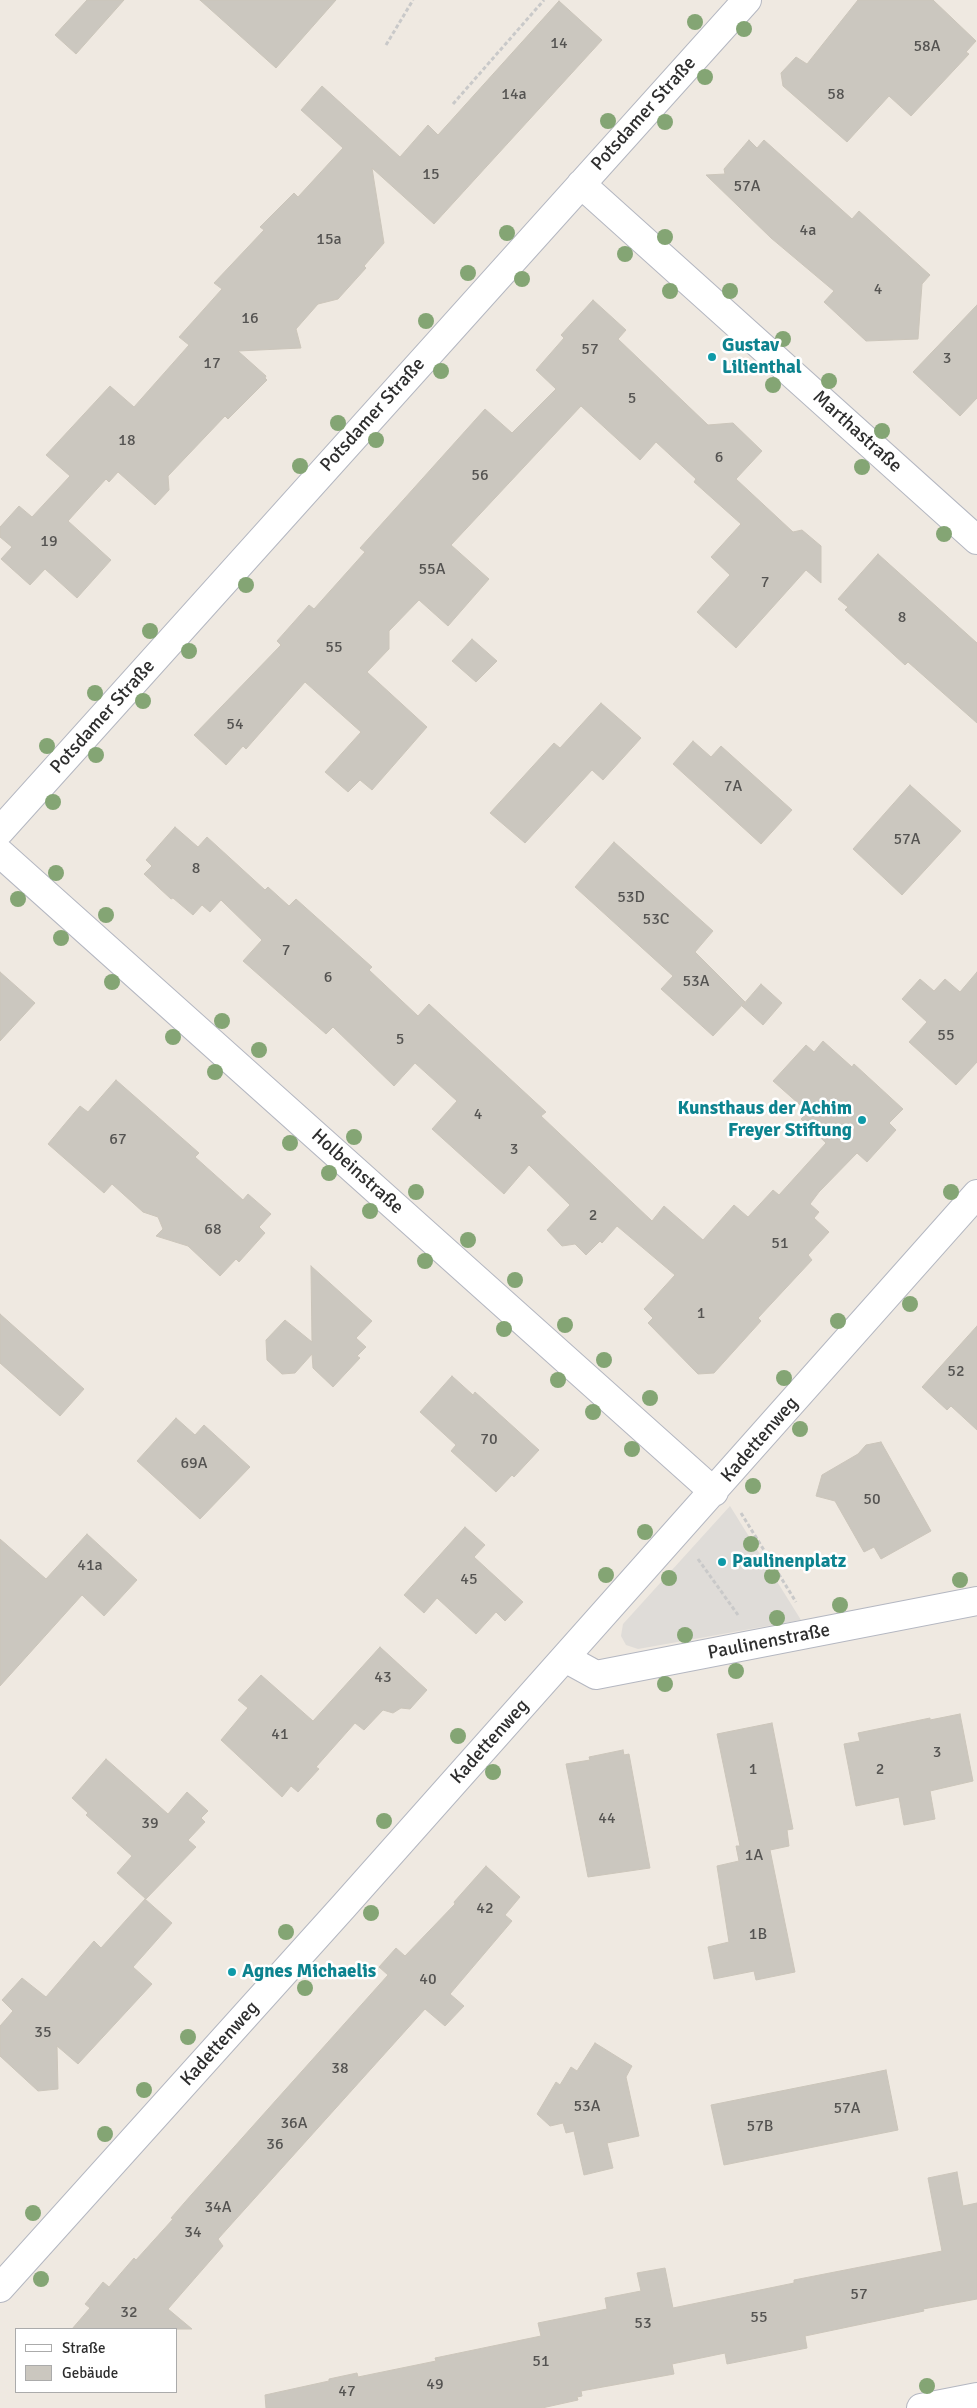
<!DOCTYPE html>
<meta charset="utf-8">
<style>
body{margin:0}
#map{position:relative;width:977px;height:2408px;overflow:hidden;background:#efe9e1;font-family:Signika,sans-serif}
canvas{display:block}
.legend{position:absolute;left:15px;top:2328px;width:162px;height:65px;box-sizing:border-box;background:#fff;border:1px solid #ababab;margin:0;padding:6px 9px;list-style:none;font-size:15px;color:#2e2e2e}
.legend li{display:flex;align-items:center;gap:10px;height:25px}
.legend b{width:25px;border:1px solid #ababab}
</style>
<div id="map">
<canvas width="977" height="2408"></canvas>
<ul class="legend">
<li><b style="height:6px;background:#fff"></b>Straße</li>
<li><b style="height:14px;background:#cbc7bf"></b>Gebäude</li>
</ul>
</div>
<script>
const c = document.querySelector('canvas').getContext('2d');
c.lineJoin = 'round';
function paint(path, color) {
  c.fillStyle = color;
  c.fill(path, 'evenodd');
}
function poly(rows) {
  const path = new Path2D();
  for (const r of rows) {
    path.moveTo(r[0], r[1]);
    for (let i = 2; i < r.length; i += 2) path.lineTo(r[i], r[i + 1]);
  }
  return path;
}
function strokePath(path, color, width, dash) {
  c.strokeStyle = color;
  c.lineWidth = width;
  c.lineCap = dash ? 'butt' : 'round';
  c.setLineDash(dash || []);
  c.stroke(path);
}
function write(font, color, halo, rows, align = 'center') {
  c.font = font + ' Signika,sans-serif';
  c.lineWidth = 5;
  c.setLineDash([]);
  c.textBaseline = 'middle';
  c.strokeStyle = halo;
  c.fillStyle = color;
  for (const [text, x, y, turn = 0] of rows) {
    c.save();
    c.translate(x, y);
    c.rotate((+turn || 0) * Math.PI / 180);
    c.textAlign = isNaN(turn) ? turn : align;
    if (halo) c.strokeText(text, 0, 0);
    c.fillText(text, 0, 0);
    c.restore();
  }
}
const plaza = poly([
 [730,1506,801,1620,638,1649,626,1645,621,1636,623,1624]
]);
const building = poly([
 [87,0,124,0,76,54,55,35,87,0],
 [200,0,336,0,276,68,200,0],
 [858,0,933,0,976,41,966,52,969,54,911,116,889,96,847,142,783,86,781,73,796,57,807,64,858,0],
 [559,1,602,40,434,224,372,168,384,243,364,266,366,268,338,299,318,304,296,329,301,348,238,351,266,376,265,378,267,380,228,419,225,416,168,476,169,490,155,505,118,472,109,482,106,479,68,521,111,560,77,598,45,569,30,585,1,559,12,547,0,537,0,527,19,506,32,517,70,476,46,455,110,386,134,407,189,345,179,337,222,289,214,283,264,230,260,227,294,193,298,197,343,148,301,110,322,86,400,157,428,125,438,135,559,1],
 [749,140,757,148,764,140,852,219,859,211,930,275,922,284,918,339,866,341,824,302,834,291,771,238,706,175,725,174,724,169,749,140],
 [593,300,626,330,618,339,708,425,733,423,762,451,736,479,793,532,802,530,821,546,821,583,806,570,736,648,697,612,730,575,711,557,741,524,694,482,696,479,656,442,640,460,581,406,451,545,489,579,448,626,419,600,389,631,389,649,367,672,427,727,372,790,360,780,348,792,325,772,361,732,305,682,246,749,243,746,226,765,194,735,281,645,277,641,309,605,314,609,365,552,360,548,485,409,512,433,556,389,536,370,564,338,561,335,593,300],
 [977,305,977,398,960,416,913,372,977,305],
 [878,554,977,643,977,723,908,662,905,665,845,610,848,607,838,599,878,554],
 [472,639,497,661,476,682,452,661,472,639],
 [601,703,641,738,603,780,592,770,525,843,490,813,554,743,560,748,601,703],
 [693,741,711,757,721,746,792,810,761,844,673,764,693,741],
 [910,785,961,831,902,895,853,849,910,785],
 [175,827,198,847,207,837,265,890,268,887,289,906,296,899,372,967,369,970,418,1016,429,1004,546,1112,541,1116,652,1221,664,1206,703,1240,734,1205,748,1217,773,1190,779,1195,826,1143,801,1119,808,1112,773,1081,806,1045,814,1052,823,1041,852,1067,854,1064,903,1109,889,1123,896,1130,867,1162,857,1153,819,1192,810,1204,819,1212,814,1218,829,1232,808,1255,812,1260,758,1318,761,1321,714,1373,698,1374,648,1323,653,1318,644,1309,675,1275,617,1226,602,1243,600,1241,586,1255,575,1244,562,1246,547,1230,570,1205,529,1165,504,1194,432,1129,457,1101,415,1063,394,1086,333,1027,326,1034,243,961,262,940,221,900,210,912,202,905,193,915,173,898,171,899,144,874,152,866,146,860,175,827],
 [614,842,713,931,695,952,745,1002,713,1036,661,989,673,976,575,887,614,842],
 [0,972,35,1003,0,1041,0,972],
 [977,972,977,1062,956,1085,909,1042,927,1022,902,999,920,979,934,991,945,979,960,992,977,972],
 [761,984,782,1003,763,1025,742,1006,761,984],
 [116,1080,199,1153,195,1157,243,1200,248,1194,271,1214,259,1227,265,1233,239,1262,236,1259,220,1276,188,1246,156,1236,163,1229,158,1217,143,1212,112,1184,104,1193,48,1144,80,1106,88,1112,116,1080],
 [311,1266,372,1321,356,1338,366,1347,357,1356,360,1358,333,1387,313,1368,312,1354,295,1373,282,1374,267,1360,266,1340,285,1320,312,1342,311,1266],
 [0,1314,84,1389,60,1416,0,1363,0,1314],
 [977,1326,977,1430,951,1406,947,1410,922,1387,977,1326],
 [452,1376,473,1395,475,1392,539,1450,514,1477,512,1475,496,1492,451,1451,456,1445,420,1412,452,1376],
 [176,1418,195,1435,204,1425,250,1467,200,1519,137,1461,176,1418],
 [881,1442,931,1531,881,1559,874,1547,864,1552,835,1501,816,1496,822,1475,858,1454,866,1445,881,1442],
 [465,1527,485,1545,474,1557,523,1602,505,1621,496,1612,476,1634,437,1598,424,1613,404,1595,465,1527],
 [87,1534,137,1580,104,1616,82,1595,0,1686,0,1539,46,1579,87,1534],
 [380,1647,427,1690,410,1709,401,1708,393,1713,383,1710,364,1730,355,1723,316,1767,319,1769,298,1792,291,1786,282,1797,221,1740,248,1708,238,1700,261,1675,313,1721,380,1647],
 [960,1714,973,1781,930,1791,935,1819,904,1825,899,1797,856,1806,844,1744,860,1741,858,1733,930,1718,930,1720,960,1714],
 [772,1723,793,1829,787,1830,789,1846,770,1850,795,1972,756,1980,754,1971,714,1979,708,1947,729,1942,717,1866,739,1861,736,1846,740,1846,717,1734,772,1723],
 [623,1750,624,1755,629,1754,650,1868,588,1877,566,1764,590,1760,589,1757,623,1750],
 [106,1759,168,1814,187,1792,208,1811,201,1818,205,1822,188,1840,196,1847,146,1899,117,1873,132,1856,86,1815,88,1813,72,1798,106,1759],
 [486,1866,520,1897,505,1915,512,1921,450,1994,464,2006,445,2026,425,2009,218,2239,223,2246,168,2309,192,2329,72,2329,90,2308,85,2304,103,2282,109,2287,134,2258,136,2260,173,2219,171,2218,192,2194,388,1975,379,1967,396,1948,405,1956,455,1904,454,1902,486,1866],
 [145,1899,172,1923,133,1967,152,1984,78,2064,57,2046,58,2089,38,2091,0,2056,0,2026,13,2011,2,2000,22,1978,46,1997,94,1941,101,1948,145,1899],
 [595,2043,632,2066,626,2077,639,2136,607,2143,613,2168,584,2175,574,2131,566,2133,563,2123,550,2126,537,2114,556,2082,560,2085,571,2067,577,2071,595,2043],
 [886,2070,898,2130,724,2165,711,2105,886,2070],
 [957,2172,963,2206,977,2203,977,2299,923,2309,924,2311,805,2336,807,2348,727,2364,725,2353,672,2364,674,2374,581,2391,582,2396,577,2397,578,2400,542,2408,266,2408,265,2395,329,2381,329,2379,357,2373,358,2377,436,2361,435,2358,541,2336,538,2323,607,2309,605,2298,641,2291,637,2273,665,2268,673,2308,794,2283,794,2280,942,2251,928,2178,957,2172]
]);
const path = poly([
 [386,45,413,0],
 [453,104,544,0],
 [741,1513,796,1602],
 [698,1559,738,1615]
]);
const minor = poly([
 [581,184,977,540],
 [0,831,747,0],
 [0,853,714,1492],
 [565,1658,596,1675,977,1601],
 [0,2288,343,1907,977,1194],
 [921,2408,977,2397]
]);
const trees = [
 [695,22],
 [744,29],
 [705,77],
 [608,121],
 [665,122],
 [507,233],
 [665,237],
 [625,254],
 [468,273],
 [522,279],
 [670,291],
 [730,291],
 [426,321],
 [783,339],
 [441,371],
 [829,381],
 [773,385],
 [338,423],
 [882,431],
 [376,440],
 [300,466],
 [862,467],
 [944,534],
 [246,585],
 [150,631],
 [189,651],
 [95,693],
 [143,701],
 [47,746],
 [96,755],
 [53,802],
 [56,873],
 [18,899],
 [106,915],
 [61,938],
 [112,982],
 [222,1021],
 [173,1037],
 [259,1050],
 [215,1072],
 [354,1137],
 [290,1143],
 [329,1173],
 [416,1192],
 [951,1192],
 [370,1211],
 [468,1240],
 [425,1261],
 [515,1280],
 [910,1304],
 [838,1321],
 [565,1325],
 [504,1329],
 [604,1360],
 [784,1378],
 [558,1380],
 [650,1398],
 [593,1412],
 [800,1429],
 [632,1449],
 [753,1486],
 [645,1532],
 [751,1544],
 [606,1575],
 [772,1576],
 [669,1578],
 [960,1580],
 [840,1605],
 [777,1618],
 [685,1635],
 [736,1671],
 [665,1684],
 [458,1736],
 [493,1772],
 [384,1821],
 [371,1913],
 [286,1932],
 [305,1988],
 [188,2037],
 [144,2090],
 [105,2134],
 [33,2213],
 [41,2279],
 [927,2386]
];
const markers = [
 [712,357,5,"#0f9aa8"],
 [862,1120,5,"#0f9aa8"],
 [722,1562,5,"#0f9aa8"],
 [232,1972,5,"#0f9aa8"]
];
const numberNames = [
 ["14",559,44],
 ["58A",927,47],
 ["14a",514,95],
 ["58",836,95],
 ["15",431,175],
 ["57A",747,187],
 ["4a",808,231],
 ["15a",329,240],
 ["4",878,290],
 ["16",250,319],
 ["57",590,350],
 ["3",947,359],
 ["17",212,364],
 ["5",632,399],
 ["18",127,441],
 ["6",719,458],
 ["56",480,476],
 ["19",49,542],
 ["55A",432,570],
 ["7",765,583],
 ["8",902,618],
 ["55",334,648],
 ["54",235,725],
 ["7A",733,787],
 ["57A",907,840],
 ["8",196,869],
 ["53D",631,898],
 ["53C",656,920],
 ["7",286,951],
 ["6",328,978],
 ["53A",696,982],
 ["55",946,1036],
 ["5",400,1040],
 ["4",478,1115],
 ["67",118,1140],
 ["3",514,1150],
 ["2",593,1216],
 ["68",213,1230],
 ["51",780,1244],
 ["1",701,1314],
 ["52",956,1372],
 ["70",489,1440],
 ["69A",194,1464],
 ["50",872,1500],
 ["41a",90,1566],
 ["45",469,1580],
 ["43",383,1678],
 ["41",280,1735],
 ["3",937,1753],
 ["1",753,1770],
 ["2",880,1770],
 ["44",607,1819],
 ["39",150,1824],
 ["1A",754,1856],
 ["42",485,1909],
 ["1B",758,1935],
 ["40",428,1980],
 ["35",43,2033],
 ["38",340,2069],
 ["53A",587,2107],
 ["57A",847,2109],
 ["36A",294,2124],
 ["57B",760,2127],
 ["36",275,2145],
 ["34A",218,2208],
 ["34",193,2233],
 ["57",859,2295],
 ["32",129,2313],
 ["55",759,2318],
 ["53",643,2324],
 ["51",541,2362],
 ["49",435,2385],
 ["47",347,2392]
];
const streetNames = [
 ["Potsdamer Straße",644,114,-48],
 ["Potsdamer Straße",373,415,-48],
 ["Marthastraße",857,432,42],
 ["Potsdamer Straße",103,717,-48],
 ["Holbeinstraße",357,1172,42],
 ["Kadettenweg",760,1440,-49],
 ["Paulinenstraße",769,1642,-11],
 ["Kadettenweg",490,1742,-48],
 ["Kadettenweg",220,2044,-48]
];
const cultureNames = [
 ["Gustav",722,346],
 ["Lilienthal",722,368],
 ["Kunsthaus der Achim",852,1109,"right"],
 ["Freyer Stiftung",852,1131,"right"],
 ["Paulinenplatz",732,1562],
 ["Agnes Michaelis",242,1972]
];
paint(plaza, '#dfdcd8');
paint(building, '#cbc7bf');
strokePath(building, '#cbc5ba', 1);
strokePath(minor, '#b4b7c1', 30);
strokePath(path, '#c9c9c9', 3, [4, 2.5]);
strokePath(minor, '#fff', 28);
c.fillStyle = '#84a574';
for (const [x, y] of trees) {
  c.beginPath();
  c.arc(x, y, 8, 0, 2 * Math.PI);
  c.fill();
}
for (const [x, y, r, color] of markers) {
  const dot = new Path2D();
  dot.arc(x, y, r, 0, 2 * Math.PI);
  c.fillStyle = color;
  c.fill(dot);
  strokePath(dot, '#fff', 2);
}
write('16px', '#555452', null, numberNames);
write('19px', '#2e2e2e', '#fff', streetNames);
write('bold 19px', '#0d838f', '#fff', cultureNames, 'left');
</script>
